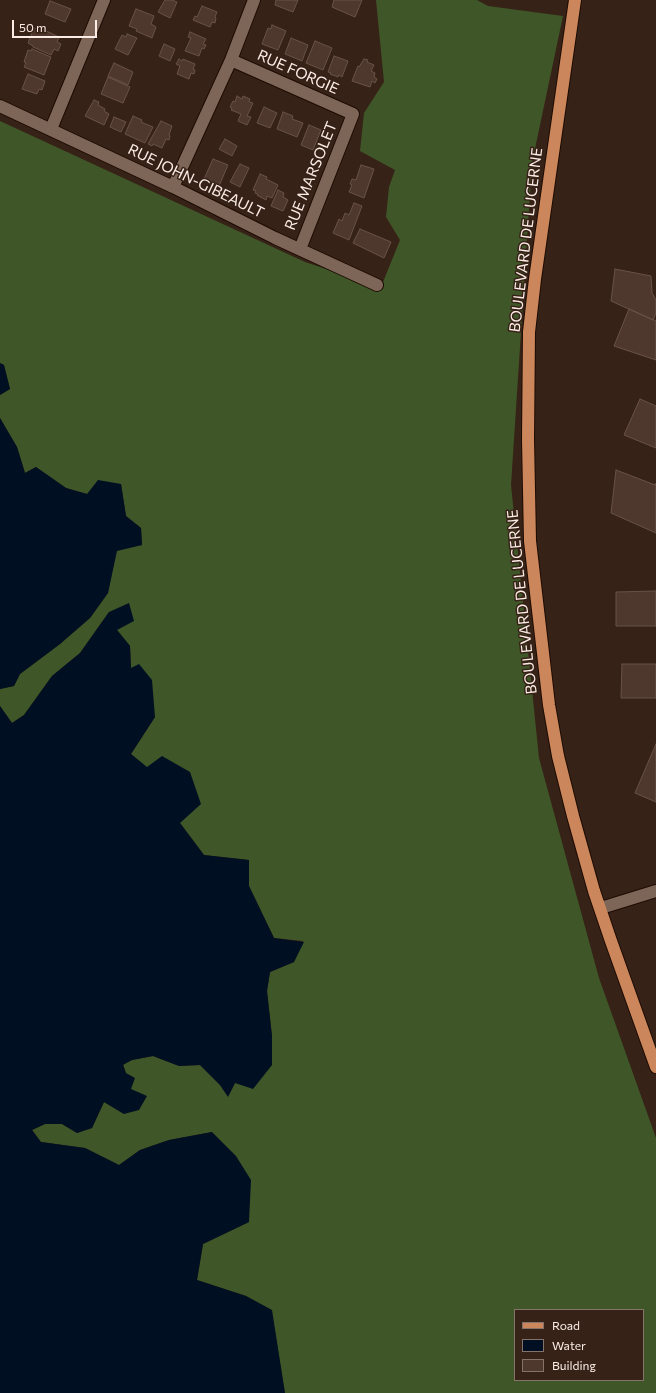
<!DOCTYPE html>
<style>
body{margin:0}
#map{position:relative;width:656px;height:1393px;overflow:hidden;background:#372217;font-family:Commissioner,sans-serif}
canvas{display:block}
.legend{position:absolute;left:514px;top:1309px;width:130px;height:72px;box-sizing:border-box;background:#372217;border:1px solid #85736a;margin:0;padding:5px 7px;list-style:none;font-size:12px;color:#fbede6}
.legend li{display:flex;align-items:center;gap:8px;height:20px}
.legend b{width:20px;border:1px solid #85736a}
.scale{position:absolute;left:12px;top:20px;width:85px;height:18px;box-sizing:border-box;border:2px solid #fbede6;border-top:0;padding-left:5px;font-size:12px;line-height:14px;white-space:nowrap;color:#fbede6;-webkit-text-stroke:3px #372217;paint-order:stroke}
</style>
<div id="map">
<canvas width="656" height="1393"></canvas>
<ul class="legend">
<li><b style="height:5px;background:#cb875b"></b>Road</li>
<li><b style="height:11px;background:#001022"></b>Water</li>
<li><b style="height:11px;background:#4e382d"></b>Building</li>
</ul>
<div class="scale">50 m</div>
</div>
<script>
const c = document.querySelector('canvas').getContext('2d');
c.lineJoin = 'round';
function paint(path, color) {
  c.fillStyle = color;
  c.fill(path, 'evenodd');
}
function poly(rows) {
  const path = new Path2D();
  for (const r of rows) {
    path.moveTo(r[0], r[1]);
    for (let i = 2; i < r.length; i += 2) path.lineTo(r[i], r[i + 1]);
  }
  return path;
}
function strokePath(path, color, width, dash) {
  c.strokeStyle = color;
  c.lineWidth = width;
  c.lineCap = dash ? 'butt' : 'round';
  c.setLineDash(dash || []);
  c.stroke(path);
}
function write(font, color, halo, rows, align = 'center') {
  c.font = font + ' Commissioner,sans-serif';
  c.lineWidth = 3;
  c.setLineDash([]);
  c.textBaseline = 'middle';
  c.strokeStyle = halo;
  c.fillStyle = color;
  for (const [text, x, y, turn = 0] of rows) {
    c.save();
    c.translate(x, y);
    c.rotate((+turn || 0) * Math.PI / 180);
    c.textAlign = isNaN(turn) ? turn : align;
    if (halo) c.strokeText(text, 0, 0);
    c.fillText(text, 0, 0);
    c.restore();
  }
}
const forest = poly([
 [376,0,477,0,488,6,563,16,532,163,511,485,539,758,599,978,656,1138,656,1393,285,1393,271,1310,246,1296,197,1280,203,1244,249,1222,212,1132,169,1140,140,1150,119,1165,85,1148,41,1142,32,1130,45,1124,62,1124,77,1133,92,1128,104,1102,124,1114,131,1089,123,1064,132,1060,153,1056,179,1066,200,1065,220,1085,228,1096,235,1083,272,1065,272,1036,267,991,270,972,294,962,303,941,274,938,249,886,249,860,204,855,180,823,147,768,131,754,155,717,131,669,130,646,117,630,109,612,80,653,52,676,24,715,12,723,0,706,0,689,14,686,20,674,60,644,90,618,108,593,116,550,142,545,141,528,126,516,121,484,87,494,66,488,36,467,25,473,17,447,0,418,0,395,10,389,4,365,0,363,0,121,305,262,381,287,400,240,386,217,389,187,395,170,360,151,364,113,384,82],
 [515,1310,643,1310,643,1380,515,1380]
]);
const water = poly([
 [0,363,4,365,10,389,0,395],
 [0,418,17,447,25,473,36,467,66,488,87,494,98,480,121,484,126,516,141,528,142,545,117,551,108,593,90,618,60,644,20,674,14,686,0,689],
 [129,603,134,621,117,630,130,646,131,668,139,664,152,680,155,717,131,754,147,767,162,756,190,772,201,804,180,823,204,855,249,860,249,886,274,938,304,942,294,962,270,972,267,991,272,1036,272,1065,253,1089,235,1083,228,1097,220,1085,200,1065,179,1066,153,1056,132,1060,123,1065,126,1073,135,1078,131,1089,147,1096,139,1110,124,1114,104,1102,92,1128,77,1133,62,1124,45,1124,32,1130,41,1142,85,1148,119,1165,140,1150,169,1140,212,1132,236,1156,251,1180,249,1222,203,1244,197,1280,246,1296,272,1310,285,1393,0,1393,0,706,12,723,24,715,52,676,80,653,109,612]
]);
const building = poly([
 [165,0,172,0,177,2,170,18,158,12,165,0],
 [276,0,298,0,293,12,275,5,276,0],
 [334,0,362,0,355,17,332,7,334,0],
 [50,1,71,9,65,22,45,14,50,1],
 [202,6,217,12,215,17,216,18,215,23,212,22,210,27,193,20,195,16,197,17,202,6],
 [136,9,154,16,151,24,156,27,152,38,136,31,137,29,129,26,136,9],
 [272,25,286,31,278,50,262,44,268,28,271,29,272,25],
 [34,28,39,30,40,28,59,37,57,42,61,44,58,51,54,49,51,55,33,47,33,46,28,43,34,28],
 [190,32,206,39,203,44,206,45,204,49,202,48,199,56,185,51,191,38,188,37,190,32],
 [127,34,137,38,128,55,115,49,122,35,126,37,127,34],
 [291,38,308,45,302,61,285,54,291,38],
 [315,41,332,48,323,70,306,63,315,41],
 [164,44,175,49,170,61,159,56,164,44],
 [32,49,51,57,44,75,24,67,26,63,24,62,28,50,31,51,32,49],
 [334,56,348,61,342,77,339,75,338,77,330,74,331,73,328,72,334,56],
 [179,59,182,61,183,59,195,64,193,69,195,70,194,74,191,73,189,79,177,74,180,66,176,64,179,59],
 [364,59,368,60,367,62,374,65,371,71,375,73,374,77,377,79,375,83,372,81,370,87,352,81,358,66,359,67,364,59],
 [114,63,133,72,128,85,108,76,114,63],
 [28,74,45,81,42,90,39,89,37,94,22,89,28,74],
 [108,77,130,87,123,103,101,94,108,77],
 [237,96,242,99,243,96,250,99,249,102,253,103,247,116,251,117,247,125,238,121,241,114,231,110,232,108,230,107,233,101,235,102,237,96],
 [94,100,99,102,98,105,105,109,104,111,109,114,104,125,85,116,94,100],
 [264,107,277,113,270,128,257,123,264,107],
 [283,112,293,116,292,119,303,123,297,137,277,129,283,112],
 [133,116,142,120,141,122,153,127,145,143,125,134,133,116],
 [114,117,126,122,121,132,110,127,114,117],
 [161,121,172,126,169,135,170,136,169,140,166,139,162,148,153,144,152,146,148,144,161,121],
 [309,125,321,130,313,150,301,145,309,125],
 [225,139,237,146,232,156,219,149,225,139],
 [213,159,228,165,219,186,204,179,213,159],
 [240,164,249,168,240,187,230,182,240,164],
 [361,165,374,169,364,198,349,192,352,185,350,184,352,179,356,180,361,165],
 [260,174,267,177,266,179,278,185,272,198,267,196,266,200,257,195,258,194,255,193,256,191,253,190,260,174],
 [278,190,284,193,283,197,288,200,283,211,271,206,278,190],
 [354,203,362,206,349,240,333,233,339,219,342,221,345,213,349,215,354,203],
 [360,229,391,242,384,258,353,243,360,229],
 [615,269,651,276,652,293,656,300,656,313,653,320,611,301,615,269],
 [629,309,656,321,656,360,614,346,629,309],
 [640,399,656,406,656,448,624,435,640,399],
 [616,470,655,485,656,483,656,533,611,513,616,470],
 [656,591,656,626,616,626,616,592,656,591],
 [622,664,656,664,656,698,621,698,622,664],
 [656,744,656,802,635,793,656,744]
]);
const minor = poly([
 [231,60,353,114,300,249],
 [0,106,173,187,275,238,377,285],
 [51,129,104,0],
 [173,187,231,60,254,0],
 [601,908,656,891]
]);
const major = poly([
 [575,0,535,279,529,332,528,439,530,541,549,705,558,756,573,816,594,891,611,941,656,1067]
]);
const streetNames = [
 ["RUE FORGIE",298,72,24],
 ["RUE MARSOLET",311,176,-68],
 ["RUE JOHN-GIBEAULT",196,181,26],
 ["BOULEVARD DE LUCERNE",526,240,-83],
 ["BOULEVARD DE LUCERNE",522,602,-96]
];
paint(forest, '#3f5728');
paint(water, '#001022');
paint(building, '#4e382d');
strokePath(building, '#695246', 1);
strokePath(minor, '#1d0b03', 14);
strokePath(major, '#1d0b03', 14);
strokePath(minor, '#7d6558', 12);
strokePath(major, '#cb875b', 12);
write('15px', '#fbede6', '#372217', streetNames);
</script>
